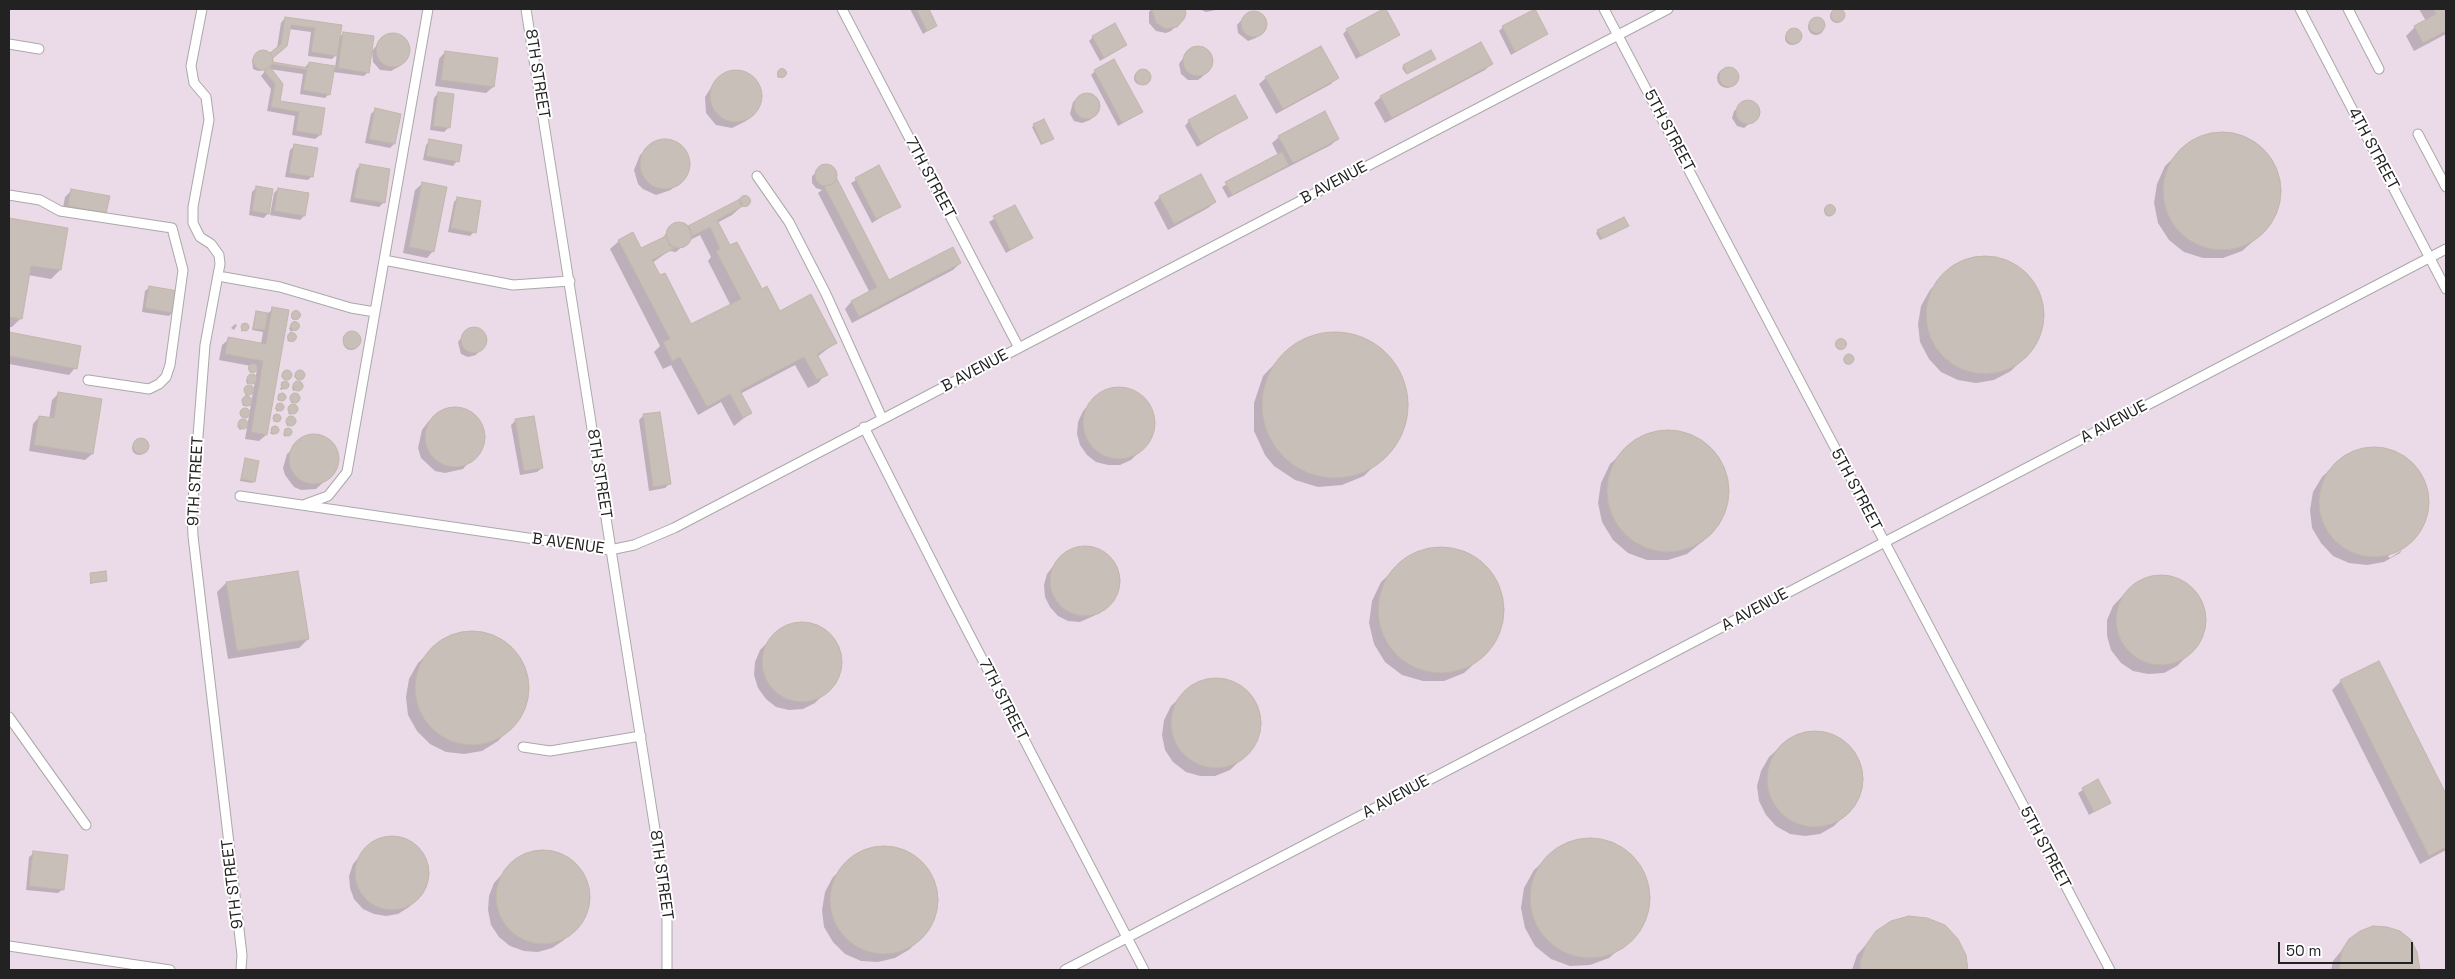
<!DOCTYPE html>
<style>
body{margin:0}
#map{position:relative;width:2455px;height:979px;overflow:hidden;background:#f2efe9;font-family:"Space Grotesk",sans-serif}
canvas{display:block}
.frame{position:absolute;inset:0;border:10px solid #222;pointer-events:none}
.scale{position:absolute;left:2278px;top:942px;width:135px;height:22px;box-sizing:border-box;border:2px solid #222;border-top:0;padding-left:6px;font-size:15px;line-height:18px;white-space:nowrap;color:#222;-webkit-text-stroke:4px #fff;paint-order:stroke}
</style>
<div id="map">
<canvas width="2455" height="979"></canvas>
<div class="frame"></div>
<div class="scale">50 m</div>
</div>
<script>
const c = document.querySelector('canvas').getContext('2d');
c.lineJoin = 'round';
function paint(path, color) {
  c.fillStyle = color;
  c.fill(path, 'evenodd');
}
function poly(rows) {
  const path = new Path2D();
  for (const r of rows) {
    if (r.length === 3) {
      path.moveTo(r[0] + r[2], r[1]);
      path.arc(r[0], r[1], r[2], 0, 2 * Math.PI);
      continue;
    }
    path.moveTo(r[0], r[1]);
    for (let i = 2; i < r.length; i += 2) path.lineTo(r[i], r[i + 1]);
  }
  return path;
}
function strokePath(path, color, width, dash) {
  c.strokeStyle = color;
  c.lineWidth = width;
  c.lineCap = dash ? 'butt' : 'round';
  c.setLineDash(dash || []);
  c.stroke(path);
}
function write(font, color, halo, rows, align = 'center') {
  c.font = font + ' "Space Grotesk",sans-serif';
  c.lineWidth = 4;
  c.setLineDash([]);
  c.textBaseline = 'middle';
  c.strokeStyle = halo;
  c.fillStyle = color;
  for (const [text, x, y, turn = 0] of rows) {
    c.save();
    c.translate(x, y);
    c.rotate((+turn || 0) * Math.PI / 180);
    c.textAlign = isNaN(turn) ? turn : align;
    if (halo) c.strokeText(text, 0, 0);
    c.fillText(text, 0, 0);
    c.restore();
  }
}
const industrial = poly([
 [9,9,2446,9,2446,970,9,970]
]);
const shadow = poly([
 [910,9,928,9,936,26,923,34],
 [1152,9,1183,9,1185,14,1183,19,1171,31,1166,33,1156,31,1149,23,1149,12],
 [1199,9,1221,9,1206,12],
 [2419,9,2446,9,2446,34,2414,51,2406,36,2415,27,2426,21],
 [1837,16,7],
 [1255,12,1263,15,1266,24,1256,38,1248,41,1238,33,1237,25,1247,14],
 [285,18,340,26,338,38,344,33,368,72,364,76,333,72,329,94,325,98,300,94,303,74,269,69,282,85,279,102,324,109,320,135,315,139,292,135,295,116,267,111,271,89,261,76,266,70,258,71,253,69,252,60,257,53,266,52,269,55,277,48,281,23],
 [289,29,311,32,308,56,332,59,337,54,335,68,309,63,304,68,273,63,271,65,270,59,282,50],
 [1816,27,8],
 [1503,27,1547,34,1511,55,1499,31],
 [1347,30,1398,34,1356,59,1343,34],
 [1792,38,7],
 [394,34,403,38,409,52,400,66,391,71,380,70,373,62,372,51,384,37],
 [1093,37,1126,45,1100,61,1089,41],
 [1198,47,1207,51,1212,61,1202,77,1198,80,1188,80,1181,74,1179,64,1188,51],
 [445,52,493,87,486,93,435,86,439,59],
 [1432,61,1406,74,1402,68,1404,66],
 [1491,64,1485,70,1385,123,1374,103,1381,97],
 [1727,78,10],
 [1141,78,7],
 [783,71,785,75,778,78,777,75],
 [1095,71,1141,112,1118,126,1091,75],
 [729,72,745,73,758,84,761,91,759,107,754,114,746,121,732,128,716,125,706,113,705,97,714,83],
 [1337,77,1331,84,1276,114,1259,84,1266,78],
 [438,93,449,127,444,132,430,130,434,98],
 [1084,94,1095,97,1099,108,1090,120,1082,123,1074,121,1070,114,1073,102],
 [1748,101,1755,104,1758,110,1757,117,1744,128,1737,126,1732,118,1734,111],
 [375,110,394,144,390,148,365,143,371,114],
 [1246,117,1197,147,1185,126,1189,121],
 [1043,120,1050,140,1041,145,1032,127],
 [2225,133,2243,137,2259,146,2272,160,2279,177,2280,196,2276,214,2266,230,2242,251,2223,258,2203,258,2184,252,2169,240,2158,223,2154,203,2157,184,2165,166,2189,143,2207,135],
 [1279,137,1338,138,1331,145,1228,198,1222,187,1278,155,1272,143],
 [661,140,677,143,687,156,687,171,671,190,656,195,643,189,638,184,634,170,640,155],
 [430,141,457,161,453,166,423,160,426,145],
 [294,146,312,176,308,180,285,177,290,150],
 [360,165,384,202,379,207,350,202,356,170],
 [825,165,831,167,835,172,833,184,889,282,960,263,953,270,852,323,845,309,851,302,870,293,818,193,822,190,816,188,812,183,812,176],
 [879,166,899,206,872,223,851,183],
 [422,184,433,251,427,258,403,253,415,190],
 [256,188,268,213,264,218,249,215,252,192],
 [278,189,304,216,300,220,270,215,274,193],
 [72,190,108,197,105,213,98,219,62,213,65,197],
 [744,197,749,200,746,207,742,206,732,215,717,223,730,247,779,312,835,343,817,357,826,374,818,383,808,388,795,365,740,394,750,413,734,426,721,402,698,415,671,365,663,369,654,352,660,346,610,249,619,241,641,250,663,238,670,227,678,224,687,228,739,202],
 [700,235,711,257,708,261,731,306,691,326,652,263,669,251,676,252,688,241],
 [1160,197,1215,202,1208,208,1168,230,1154,203],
 [458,198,474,232,470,236,448,232,454,202],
 [1015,206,1031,238,1006,253,989,222],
 [1829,212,4.5],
 [9,220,66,229,60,270,51,279,28,275,21,318,12,327,9,327],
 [1625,227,1600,240,1596,233,1598,231],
 [1991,258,2010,263,2026,274,2038,290,2043,309,2042,329,2034,347,2011,371,1994,380,1976,383,1958,380,1941,372,1929,359,1920,342,1918,324,1921,306,1930,290,1953,267,1971,259],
 [150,287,173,312,169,316,142,312,145,291],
 [273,309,266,435,259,441,245,439,257,369,250,373,248,368,251,366,219,360,222,345,229,339,261,344,263,332,252,330,255,315,267,314],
 [297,313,298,317,293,320,291,317],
 [235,324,237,325,234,330,231,328],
 [294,324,297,327,291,332,289,328],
 [243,325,246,325,246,329,241,332],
 [474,329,484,333,486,340,476,355,468,357,461,354,458,342,467,331],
 [1333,332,1359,336,1381,348,1402,376,1408,398,1406,422,1397,443,1364,476,1342,485,1318,487,1295,480,1274,466,1265,455,1254,431,1254,403,1263,376,1292,346,1306,338],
 [9,333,80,347,75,368,69,375,9,364],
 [351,342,8],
 [292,335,295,337,290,342,287,340],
 [1840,345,4.5],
 [1848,360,4.5],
 [287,372,290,375,284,380,281,376],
 [301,372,303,375,297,380,294,376],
 [253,376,255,382,247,384,246,380],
 [283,383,287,384,286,388,281,390,280,389],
 [299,383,301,388,293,391,292,387],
 [251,387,253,393,246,396,244,391],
 [1120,388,1130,390,1140,395,1153,414,1154,425,1146,445,1131,460,1120,465,1108,465,1096,462,1087,455,1080,445,1077,434,1078,422,1083,411,1098,395],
 [58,394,92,454,85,460,29,451,33,424,39,417,49,419,52,400],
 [282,394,285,397,279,401,277,399],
 [297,395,298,400,291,403,290,399],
 [249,398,251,405,243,406,242,402],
 [281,405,282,408,277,412,275,408],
 [295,407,296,411,289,415,288,410],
 [453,407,471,412,483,427,482,446,463,469,445,473,435,471,421,458,418,448,422,430,428,422,435,415],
 [247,410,248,415,241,417,240,413],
 [278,416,280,420,274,422,273,419],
 [643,416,669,484,665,488,649,491,639,420],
 [293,419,294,423,287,426,286,421],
 [516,420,542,468,537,472,520,475,511,425],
 [243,421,247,425,240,430,237,426],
 [273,427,277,429,273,435,270,433],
 [290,430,291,433,285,437,283,434],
 [1672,431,1691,435,1707,445,1720,460,1727,478,1728,497,1723,515,1703,541,1687,554,1668,560,1647,560,1628,553,1613,540,1602,522,1598,503,1601,483,1610,464,1635,441,1652,433],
 [307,437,323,437,330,441,338,455,335,471,328,478,316,489,301,490,294,487,285,475,283,468,287,454],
 [139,448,7],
 [2380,447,2397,452,2412,463,2423,477,2428,494,2427,512,2421,529,2409,543,2388,556,2390,558,2402,550,2400,553,2384,562,2367,565,2349,563,2333,556,2321,543,2312,528,2310,510,2313,492,2322,477,2345,455,2362,449],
 [245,460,254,481,252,483,240,481],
 [1444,547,1464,551,1481,561,1494,576,1502,594,1503,614,1499,633,1489,650,1464,673,1444,681,1423,681,1402,675,1385,662,1374,644,1369,623,1372,601,1381,582,1407,558,1425,549],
 [1091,548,1101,551,1116,567,1118,588,1100,613,1080,622,1068,621,1058,616,1050,607,1045,597,1044,585,1047,574,1054,565,1070,551],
 [91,574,106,580,90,584],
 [2160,576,2173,578,2186,584,2196,593,2203,606,2205,620,2203,634,2197,646,2177,666,2164,673,2148,674,2133,671,2121,663,2111,650,2107,636,2107,620,2113,606,2133,585,2146,578],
 [226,583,308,639,299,648,228,659,217,592],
 [802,623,814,625,825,630,834,639,839,650,841,662,839,674,833,685,815,703,803,709,789,710,776,707,766,699,758,688,754,675,755,662,760,650,779,631,790,625],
 [478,632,496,637,512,648,523,663,528,682,527,701,520,718,498,741,482,751,464,754,446,752,430,744,417,731,408,715,406,697,409,679,418,663,441,641,459,633],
 [2378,662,2446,796,2446,850,2420,864,2332,690,2341,681],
 [1218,679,1232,682,1244,689,1253,699,1259,712,1260,725,1257,739,1250,751,1230,770,1215,776,1200,776,1186,772,1173,762,1165,750,1162,735,1164,720,1171,706,1192,686,1204,680],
 [1805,732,1821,732,1836,736,1849,746,1858,759,1862,774,1861,790,1855,805,1834,826,1820,834,1805,836,1790,834,1776,826,1766,815,1759,801,1757,786,1761,771,1769,757,1790,738],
 [2098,781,2109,803,2089,815,2078,793],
 [400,838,410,842,425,858,428,870,423,892,409,907,398,914,386,916,374,914,363,909,354,899,350,888,349,876,353,864,368,847,377,840],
 [1595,839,1613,844,1629,854,1640,868,1647,885,1648,904,1643,922,1633,937,1609,958,1590,965,1570,966,1551,959,1535,946,1525,928,1521,908,1524,888,1534,870,1559,847,1577,841],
 [889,848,906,852,920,862,931,875,936,892,936,909,930,926,910,949,895,958,878,962,861,961,845,954,833,942,824,927,822,910,825,892,833,877,856,856,872,849],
 [543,851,559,854,572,862,582,874,588,889,588,904,583,919,564,940,552,948,538,952,524,951,510,946,499,937,491,925,488,910,489,896,494,883,514,861,528,854],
 [34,853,63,889,58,893,26,890,29,857],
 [1877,932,1965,956,1967,970,1852,970,1857,955],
 [2350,940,2419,966,2418,970,2331,970,2333,961]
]);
const building = poly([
 [1838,15,7],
 [916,9,929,9,937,26,927,31,916,9],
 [1152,9,1185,9,1186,14,1184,19,1177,27,1166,29,1156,23,1152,9],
 [1383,9,1386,9,1400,35,1361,56,1346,29,1383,9],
 [1535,9,1548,34,1515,52,1502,26,1535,9],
 [2433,9,2446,9,2446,31,2423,43,2414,26,2436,14,2433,9],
 [1254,24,13],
 [1817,25,8],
 [285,17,342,25,337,56,311,52,315,28,291,25,287,46,273,58,270,53,281,44,285,17],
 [1115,23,1127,45,1104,58,1092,36,1115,23],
 [1794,36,8],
 [343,32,374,36,369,73,338,68,343,32],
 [393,50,17],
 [1481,42,1493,64,1392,118,1380,96,1481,42],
 [1198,61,15],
 [1321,46,1339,78,1283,109,1265,77,1321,46],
 [263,60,10],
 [1431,50,1436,59,1407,74,1403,65,1431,50],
 [445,51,498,58,494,87,441,80,445,51],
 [1114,59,1143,112,1122,123,1094,70,1114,59],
 [273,62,308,68,309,62,335,66,330,95,303,90,307,70,272,64,273,62],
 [1729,77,10],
 [270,67,283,84,280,101,325,108,321,135,296,131,299,112,271,107,275,84,264,71,270,67],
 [782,73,4.5],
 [1143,77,8],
 [736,96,26],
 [438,92,454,94,450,128,433,126,438,92],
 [1087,106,13],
 [1235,95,1248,118,1201,143,1188,120,1235,95],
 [1748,112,12],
 [375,108,401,114,395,144,369,139,375,108],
 [1325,111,1339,139,1293,163,1278,136,1325,111],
 [1044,119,1054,139,1042,144,1033,124,1044,119],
 [2222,191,59],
 [429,139,462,145,459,162,426,156,429,139],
 [665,164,25],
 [294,144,318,148,313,177,289,173,294,144],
 [1282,152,1289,165,1232,195,1225,182,1282,152],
 [360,164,390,169,385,203,354,198,360,164],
 [826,175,11],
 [879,165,901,207,876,219,855,178,879,165],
 [1201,174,1216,202,1174,224,1159,196,1201,174],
 [837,179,889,280,953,247,961,263,859,317,851,301,877,287,824,186,833,184,837,179],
 [422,182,447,187,434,252,409,247,422,182],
 [256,186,273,189,269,214,252,211,256,186],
 [278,188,309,193,305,216,274,211,278,188],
 [71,189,110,196,106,213,68,206,71,189],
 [745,201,5.5],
 [457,197,481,201,476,233,451,228,457,197],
 [740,199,743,206,717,220,730,245,737,242,762,289,767,286,780,311,811,294,837,343,817,354,828,375,817,380,804,357,740,391,752,413,743,418,730,394,707,407,680,357,672,361,663,342,670,339,618,240,633,232,641,248,666,236,669,245,675,248,652,260,660,275,665,273,691,324,741,299,716,251,720,249,710,227,692,236,688,226,740,199],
 [1830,210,5.5],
 [1015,205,1033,238,1010,250,993,216,1015,205],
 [1624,217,1629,226,1602,239,1597,230,1624,217],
 [9,218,68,228,61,270,31,266,22,319,9,317,9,218],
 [679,235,13],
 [1985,315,59],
 [149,286,178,291,174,313,145,308,149,286],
 [272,307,289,310,267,435,251,432,263,361,225,354,228,337,266,344,272,307],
 [296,315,4.5],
 [256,311,268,313,265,330,253,329,256,311],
 [295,326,4.5],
 [245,327,4],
 [474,340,13],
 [352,340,9],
 [1335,405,73],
 [9,332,81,346,77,369,9,356,9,332],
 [292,337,4.5],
 [1841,344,5.5],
 [1849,359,5],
 [253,368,4.5],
 [300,375,5],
 [287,375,5],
 [252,379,5],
 [285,385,4],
 [298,386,5],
 [249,390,5],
 [1119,423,36],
 [58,392,102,399,93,454,34,445,39,416,54,418,58,392],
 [282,397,4],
 [295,398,5],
 [247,401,5],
 [280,407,4],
 [293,409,5],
 [455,437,30],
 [245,413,5],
 [660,412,671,484,653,487,643,414,660,412],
 [277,418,4],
 [534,416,543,468,524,471,515,419,534,416],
 [291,421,5],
 [243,424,5],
 [275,430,4],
 [288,432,4],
 [1668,491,61],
 [314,459,25],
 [141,446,8],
 [2374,502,55],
 [245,458,259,461,255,482,241,479,245,458],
 [1085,581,35],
 [1441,610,63],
 [106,571,107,581,91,583,90,573,106,571],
 [298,571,309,639,237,651,226,582,298,571],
 [2161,620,45],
 [802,662,40],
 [472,688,57],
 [2379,661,2446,794,2446,847,2429,856,2340,680,2379,661],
 [1216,723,45],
 [1815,779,48],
 [2098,779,2111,803,2094,812,2082,788,2098,779],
 [392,873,37],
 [1590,898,60],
 [884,900,54],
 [543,897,47],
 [33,851,68,855,64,890,29,886,33,851],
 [1909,916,1927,918,1945,925,1958,939,1966,955,1968,970,1860,970,1860,962,1866,945,1876,931,1891,921,1909,916],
 [2373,926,2387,927,2400,931,2411,940,2417,952,2420,970,2339,970,2342,950,2349,939,2360,931,2373,926]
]);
const lane = poly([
 [202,9,191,66,194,83,206,97,209,120,193,207,193,223,200,237,211,244,219,255,220,264,205,345,192,514,193,536,242,955,241,970],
 [526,9,667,906,667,970],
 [842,9,1019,348],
 [1604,9,2110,970],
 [2300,9,2446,289],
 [2348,9,2379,69],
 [9,44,39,49],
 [2418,134,2446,187],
 [757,176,789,222,826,294,882,418],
 [9,195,40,200,60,211,172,228,183,270,170,365,166,377,159,384,149,389,88,380],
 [384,260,513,285,570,281],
 [218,276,280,287,351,308,375,312],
 [864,427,951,599,1144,970],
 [240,496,610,550,634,545,674,528,1668,9],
 [306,504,328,496,347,472,428,9],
 [9,717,86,825],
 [523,747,550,751,641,736],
 [9,946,170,970],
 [1065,970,2446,249]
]);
const streetNames = [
 ["8TH STREET",537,74,81],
 ["5TH STREET",1669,131,62],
 ["4TH STREET",2373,149,62],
 ["7TH STREET",930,178,62],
 ["B AVENUE",1334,183,-28],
 ["B AVENUE",975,371,-28],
 ["A AVENUE",2114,422,-28],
 ["8TH STREET",599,474,81],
 ["9TH STREET",196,481,-87],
 ["5TH STREET",1856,490,62],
 ["B AVENUE",568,544,8],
 ["A AVENUE",1755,610,-28],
 ["7TH STREET",1003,700,63],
 ["A AVENUE",1396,797,-28],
 ["5TH STREET",2045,848,62],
 ["8TH STREET",661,875,82],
 ["9TH STREET",233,884,-97]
];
paint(industrial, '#ebdbe8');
paint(shadow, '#0003');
paint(building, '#c7bfb8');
strokePath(building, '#c4b6ab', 1);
strokePath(lane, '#a9a9a9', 11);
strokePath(lane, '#fff', 9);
write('16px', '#222', '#fff', streetNames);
</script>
